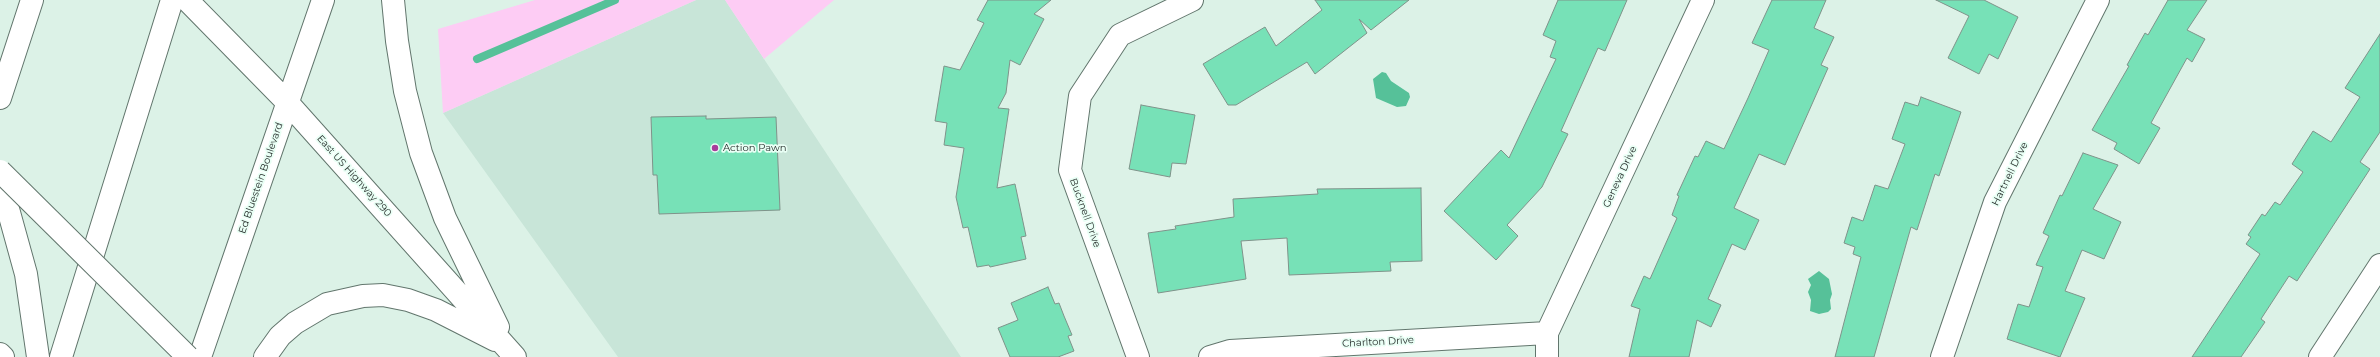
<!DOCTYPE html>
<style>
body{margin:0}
canvas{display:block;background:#dcf2e7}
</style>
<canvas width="2380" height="357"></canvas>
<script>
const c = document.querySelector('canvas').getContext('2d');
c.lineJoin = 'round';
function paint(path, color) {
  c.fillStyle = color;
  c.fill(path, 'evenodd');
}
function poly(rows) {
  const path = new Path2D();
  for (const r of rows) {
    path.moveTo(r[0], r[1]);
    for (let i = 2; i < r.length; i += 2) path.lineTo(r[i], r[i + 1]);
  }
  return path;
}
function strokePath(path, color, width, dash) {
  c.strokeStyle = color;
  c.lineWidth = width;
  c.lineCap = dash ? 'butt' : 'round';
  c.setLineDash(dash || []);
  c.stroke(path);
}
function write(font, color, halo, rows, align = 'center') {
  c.font = font + ' Montserrat,sans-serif';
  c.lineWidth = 3.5;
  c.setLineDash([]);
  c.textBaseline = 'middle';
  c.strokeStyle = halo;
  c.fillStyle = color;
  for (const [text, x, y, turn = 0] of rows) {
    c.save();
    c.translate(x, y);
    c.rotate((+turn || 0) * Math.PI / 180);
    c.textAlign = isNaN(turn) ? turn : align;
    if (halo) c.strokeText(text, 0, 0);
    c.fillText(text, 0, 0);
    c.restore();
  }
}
const built = poly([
 [696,0,725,0,961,357,618,357,443,113]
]);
const green = poly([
 [535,0,696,0,443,113,438,29],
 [725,0,834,0,764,59]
]);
const water = poly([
 [1382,72,1386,73,1391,81,1409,93,1410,97,1406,106,1397,107,1376,98,1373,79],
 [1819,271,1829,279,1832,294,1830,300,1831,309,1828,312,1819,314,1810,311,1811,300,1808,292,1811,285,1808,279]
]);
const stream = poly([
 [477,59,615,0]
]);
const building = poly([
 [988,0,1051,0,1034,14,1044,19,1020,65,1010,60,1006,93,998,108,1009,109,997,188,1015,184,1026,236,1021,237,1026,259,990,267,989,265,977,267,968,227,963,228,956,197,964,148,944,145,947,123,935,121,944,66,960,70,984,23,977,20,988,0],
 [1315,0,1409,0,1371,30,1359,19,1367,33,1315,74,1307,62,1236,105,1228,105,1203,64,1265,27,1276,46,1322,10,1315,0],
 [1558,0,1627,0,1605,51,1598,48,1561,131,1568,134,1542,187,1507,225,1518,236,1496,260,1444,211,1501,150,1509,158,1556,59,1550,57,1556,41,1543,35,1558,0],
 [1772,0,1826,0,1814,28,1834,37,1821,65,1828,68,1785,165,1759,154,1734,208,1759,220,1745,250,1732,244,1708,299,1721,305,1711,327,1697,320,1689,357,1629,357,1640,309,1631,306,1644,276,1650,279,1677,218,1672,215,1679,196,1677,195,1695,156,1698,157,1706,141,1724,149,1748,98,1769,50,1752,43,1772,0],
 [1936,0,1984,0,2018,17,1998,59,1989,54,1979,74,1948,58,1969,16,1936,0],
 [2168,0,2207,0,2187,30,2205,39,2192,62,2187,58,2151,123,2160,128,2139,164,2114,149,2117,143,2092,130,2129,66,2127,65,2145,33,2148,35,2168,0],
 [2380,34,2380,132,2360,162,2370,169,2297,281,2289,276,2261,319,2265,322,2241,357,2192,357,2260,254,2246,244,2251,237,2248,235,2262,214,2265,216,2275,202,2280,205,2303,172,2292,164,2313,131,2331,142,2360,97,2345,88,2380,34],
 [1921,97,1961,112,1939,176,1935,174,1917,230,1911,227,1874,357,1835,357,1861,257,1853,254,1855,247,1844,243,1852,217,1863,221,1875,185,1888,189,1905,144,1892,139,1905,102,1918,106,1921,97],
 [1141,105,1195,115,1186,164,1172,163,1170,177,1129,169,1141,105],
 [706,116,706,119,776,117,780,210,659,214,657,175,653,175,651,117,706,116],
 [2083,153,2118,165,2093,209,2121,222,2104,259,2082,250,2065,291,2085,298,2060,357,2007,339,2018,304,2029,307,2043,267,2036,265,2049,236,2043,233,2060,195,2062,196,2083,153],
 [1421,188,1422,261,1390,262,1391,271,1289,275,1287,238,1241,241,1246,279,1158,293,1148,233,1176,229,1175,226,1234,217,1233,199,1318,194,1317,189,1421,188],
 [1048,287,1055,304,1059,303,1064,316,1072,335,1068,336,1074,351,1058,357,1010,357,998,328,1018,320,1011,303,1048,287]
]);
const street = poly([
 [1138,357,1070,170,1080,96,1120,35,1192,0],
 [1210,357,1230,351,1547,333],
 [1547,357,1547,333,1703,0],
 [1942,357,1995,202,2098,0],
 [2320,357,2380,265]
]);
const secondary = poly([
 [187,0,287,102,515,357],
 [393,0,397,41,405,91,421,153,445,218,498,327],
 [200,357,323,0],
 [265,357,280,336,295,323,327,304,363,296,383,295,408,300,436,310,495,340]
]);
const highway = poly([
 [0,98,32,0],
 [0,180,26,274,38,357],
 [0,354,3,357],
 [61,357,172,0]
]);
const highwayBridge = poly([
 [0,171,188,357]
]);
const markers = [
 [715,148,4,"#a83c9c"]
];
const poiNames = [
 ["Action Pawn",723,148]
];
const streetNames = [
 ["Hartnell Drive",2010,174,-64],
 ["East US Highway 290",354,176,48],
 ["Geneva Drive",1620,177,-65],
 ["Ed Bluestein Boulevard",261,178,-71],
 ["Bucknell Drive",1085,213,70],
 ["Charlton Drive",1378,342,-3]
];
paint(built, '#c8e5d8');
paint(green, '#fdccf4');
paint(water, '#56c199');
strokePath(stream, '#56c199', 8);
paint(building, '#77e1b7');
strokePath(building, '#7f938a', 1);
strokePath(street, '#62766d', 24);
strokePath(secondary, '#62766d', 24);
strokePath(highway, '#62766d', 24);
strokePath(street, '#fff', 22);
strokePath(secondary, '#fff', 22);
strokePath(highway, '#fff', 22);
strokePath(highwayBridge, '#62766d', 24, []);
strokePath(highwayBridge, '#fff', 22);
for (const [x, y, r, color] of markers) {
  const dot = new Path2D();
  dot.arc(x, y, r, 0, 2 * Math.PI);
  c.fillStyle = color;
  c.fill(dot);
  strokePath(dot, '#e9fff5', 1.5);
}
write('10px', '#262e2b', '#e9fff5', poiNames, 'left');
write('10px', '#262e2b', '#e9fff5', streetNames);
</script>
